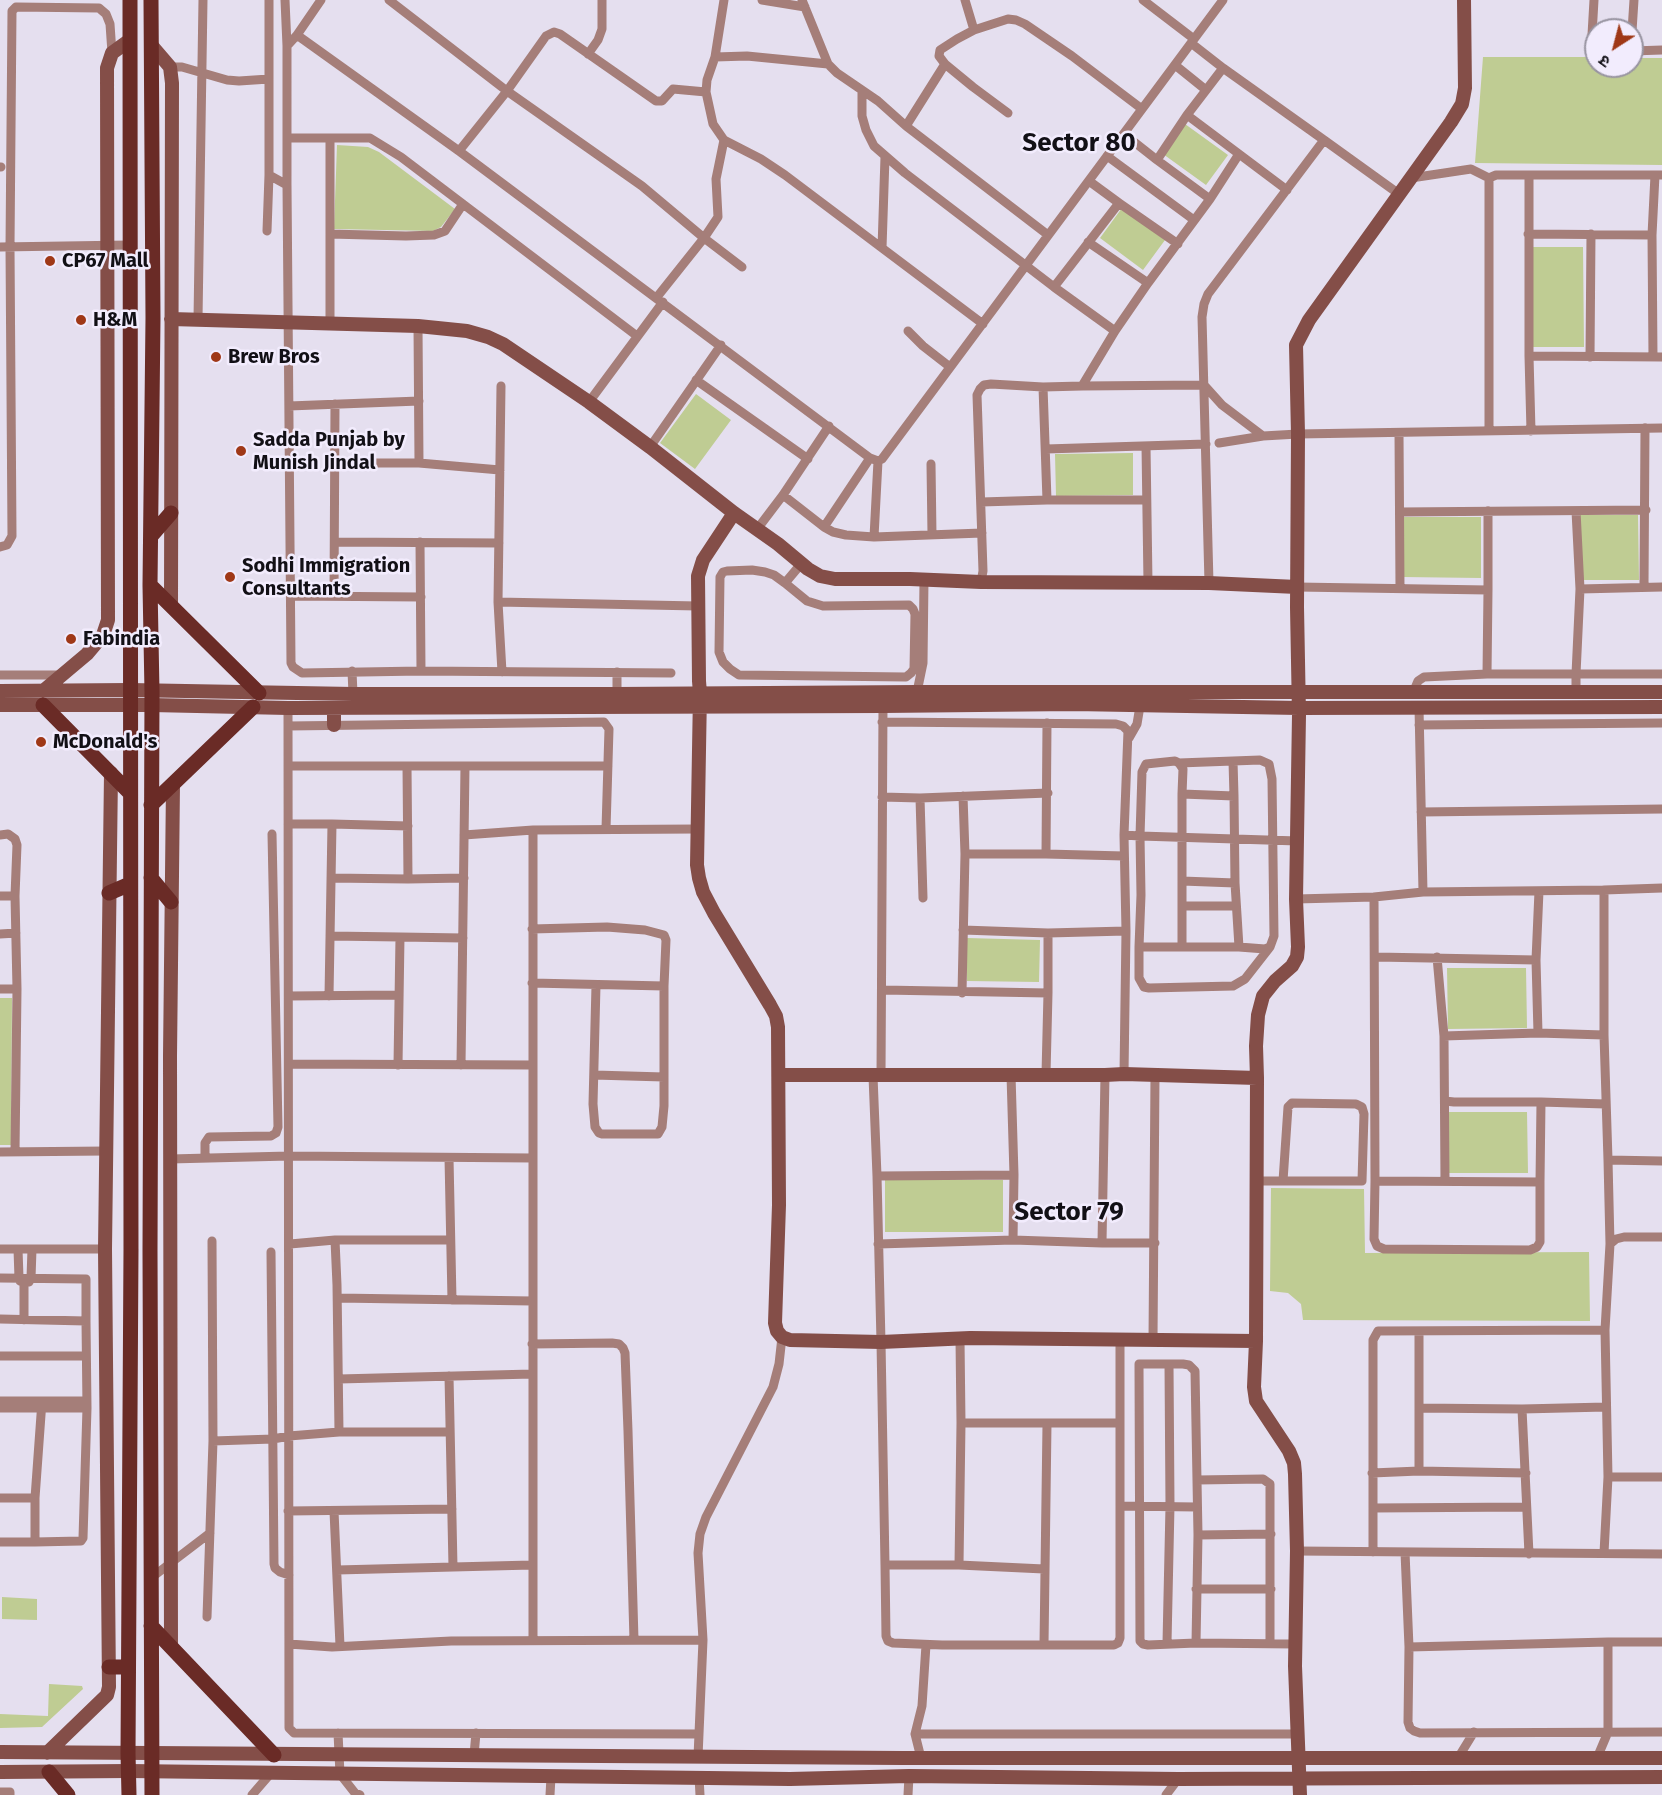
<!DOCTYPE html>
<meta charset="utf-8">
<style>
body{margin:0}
#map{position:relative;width:1662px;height:1795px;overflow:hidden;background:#e5dfef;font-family:"Fira Sans","Noto Sans Devanagari",sans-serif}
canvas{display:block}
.north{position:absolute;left:1584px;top:18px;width:60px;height:60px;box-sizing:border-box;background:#f2ecfd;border:2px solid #9894a1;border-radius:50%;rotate:216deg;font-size:16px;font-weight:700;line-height:24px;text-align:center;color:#121016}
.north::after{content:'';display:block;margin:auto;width:21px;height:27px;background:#9f3817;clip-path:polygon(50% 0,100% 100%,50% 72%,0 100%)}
</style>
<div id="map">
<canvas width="1662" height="1795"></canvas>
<div class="north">उ</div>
</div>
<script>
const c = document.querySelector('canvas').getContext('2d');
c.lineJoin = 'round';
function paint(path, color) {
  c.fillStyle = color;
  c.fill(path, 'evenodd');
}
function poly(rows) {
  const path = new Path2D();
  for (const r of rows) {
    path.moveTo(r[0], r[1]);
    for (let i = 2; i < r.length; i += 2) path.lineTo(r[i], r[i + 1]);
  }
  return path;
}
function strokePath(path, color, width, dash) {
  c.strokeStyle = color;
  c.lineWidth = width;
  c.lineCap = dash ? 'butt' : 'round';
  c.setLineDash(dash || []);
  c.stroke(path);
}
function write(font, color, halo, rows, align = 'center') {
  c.font = font + ' "Fira Sans",sans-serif';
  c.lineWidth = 5;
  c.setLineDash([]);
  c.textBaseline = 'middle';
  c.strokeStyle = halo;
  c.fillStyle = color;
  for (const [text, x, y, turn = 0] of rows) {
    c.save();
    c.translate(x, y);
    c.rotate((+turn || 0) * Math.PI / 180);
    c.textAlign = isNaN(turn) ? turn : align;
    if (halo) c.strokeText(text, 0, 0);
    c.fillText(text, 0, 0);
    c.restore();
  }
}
const green = poly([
 [1483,57,1596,57,1596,66,1632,66,1632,58,1662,58,1662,165,1475,163],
 [1185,124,1228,155,1206,185,1163,154],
 [337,145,368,147,379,152,455,209,441,227,433,231,334,229],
 [1122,208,1165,240,1143,270,1100,238],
 [1532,247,1583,247,1584,347,1532,347],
 [696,394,731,420,695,469,660,443],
 [1133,453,1133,495,1056,496,1055,454],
 [1580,515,1638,515,1639,580,1581,580],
 [1403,517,1481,517,1481,578,1403,577],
 [967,938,1040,940,1039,982,967,981],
 [1447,968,1526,968,1527,1028,1448,1029],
 [0,998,12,998,11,1145,0,1145],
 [1449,1112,1527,1112,1528,1173,1449,1173],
 [885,1179,1003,1180,1003,1232,885,1232],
 [1271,1188,1364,1189,1365,1253,1589,1252,1590,1321,1303,1320,1301,1304,1288,1293,1270,1291],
 [2,1597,37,1599,37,1620,2,1619],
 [49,1684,82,1686,83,1689,42,1727,0,1728,0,1714,48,1716]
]);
const street = poly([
 [269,0,269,175,287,185],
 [285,0,287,46],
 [389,0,507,91,642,186,704,238,657,297],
 [762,0,805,7],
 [802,0,828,64,837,73,878,101,906,126],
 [965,0,974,30],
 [1143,0,1194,39],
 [1594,0,1592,35,1596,45],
 [1632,31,1634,0],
 [297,35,321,0],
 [1191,43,1223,68],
 [1632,51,1662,50],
 [588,54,598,40,602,29,602,0],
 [715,57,747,56,828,64],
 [945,64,906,126,1048,235],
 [1175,65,1206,90],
 [170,67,182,67,227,80,239,81,269,79],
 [862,90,862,116,866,130,874,146,905,173,1054,287,1119,203,1178,244],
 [706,92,707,80,715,57,724,0],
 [1008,113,973,87,945,64,939,56,940,50,957,39,974,30,1008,19,1016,20,1025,24,1072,56,1142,109],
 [1187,115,1287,190],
 [1124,134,1157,160],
 [288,138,370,138,401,157,637,336],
 [330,138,330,323],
 [724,140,716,179,718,217,704,238,742,267],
 [459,151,507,91,546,36,554,32,560,34,656,101,662,101,673,89,706,92,713,124,724,140,761,159,785,175,983,324],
 [1107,156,1194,220],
 [0,167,1,167],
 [1529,175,1529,356,1531,431],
 [1411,178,1471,169,1489,178],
 [1089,181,1119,203],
 [1210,199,1239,154],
 [267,231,269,175],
 [330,234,406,236,434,235,445,231,463,204],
 [1528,234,1652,235],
 [1088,242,1148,283],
 [0,247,129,245],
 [882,248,885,157],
 [1054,287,1115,331],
 [198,319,203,0],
 [418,326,419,463],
 [908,331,923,346,950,367],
 [1529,356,1662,357],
 [1590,357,1591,234],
 [1653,357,1652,235,1655,175],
 [696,380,808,459],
 [1043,387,1047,500,1146,500],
 [589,402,663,302],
 [289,406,419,401],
 [1489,431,1489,178,1496,175,1662,175],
 [1399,433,1400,588],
 [1263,436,1222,405,1204,385,1082,386,1115,331,1148,283,1210,199,1157,160,1187,115,1223,68,1324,140],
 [1219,443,1263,436,1298,434,1662,428],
 [1146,446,1148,583],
 [650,447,721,345],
 [1046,449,1206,444],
 [335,463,419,463,500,470],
 [931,464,932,535],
 [783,495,824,527,833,532,846,535,874,537,982,533],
 [981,502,1047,500],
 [1400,512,1646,510],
 [824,527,870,458],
 [758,528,783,495,829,426],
 [874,537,878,461],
 [335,542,499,543],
 [420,542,421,671],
 [0,547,7,545,12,536,10,247,12,11,16,7,99,8,106,14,110,24,112,53],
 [981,582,983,571,977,395,980,389,984,385,991,384,1043,387,1082,386],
 [785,583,807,601,823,606,909,605,913,609,915,614,914,669,911,673,906,677,739,675,730,669,723,662,719,652,720,577,723,572,727,571,752,570,765,572,774,575,785,583,801,564],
 [1209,583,1202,317,1204,304,1208,294,1324,140,1399,194],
 [1644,586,1645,428],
 [1297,587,1488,590,1488,511],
 [1580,589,1662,587],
 [1488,590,1487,674,1576,674,1580,589,1576,511],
 [291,596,421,597],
 [334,596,335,404],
 [498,602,501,386],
 [352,671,353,694],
 [502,672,498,602,698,606],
 [617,672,617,694],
 [671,673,421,671,302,673,293,667,291,663,287,185,287,46,297,35,459,151,870,458,878,461,882,459,1223,0],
 [0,675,62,675],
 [917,692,923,663,924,580],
 [1576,692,1576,674,1662,674],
 [1413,693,1418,681,1424,677,1487,674],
 [288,708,289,1728,294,1733,699,1734],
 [1419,708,1423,892],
 [882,722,1116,724,1123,726,1128,731,1124,835,1126,931,1124,1074],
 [1047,723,1046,854,1124,856],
 [1419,725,1662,723],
 [288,726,604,722,609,729,606,829],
 [1129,738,1137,724,1140,706],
 [1233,761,1234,796,1182,794,1183,769,1179,763,1175,761,1146,764,1142,772,1140,836,1298,841],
 [288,766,608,766],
 [407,766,408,879,464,878],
 [1182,794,1182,947],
 [1234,796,1235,883,1239,947],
 [882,797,920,798,1048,793],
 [920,798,923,898],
 [1421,812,1662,809],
 [288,824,332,824],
 [0,835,8,834,15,839,17,845,15,896,17,989,15,1152],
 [464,835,533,830],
 [1124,835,1140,836,1141,895,1139,947,1239,947,1265,949,1270,947,1274,936,1272,779,1269,764,1260,760,1179,763],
 [965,854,1046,854],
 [331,878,408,879],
 [1182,881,1235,883],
 [0,896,15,896],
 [1374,897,1423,892,1604,890],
 [1296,899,1374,897,1375,1181,1540,1182,1541,1102,1605,1104],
 [1182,906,1236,906],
 [532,929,607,927,645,930,664,935,666,940,664,986,664,1106,662,1127,658,1134,602,1134,599,1133,595,1127,593,1104,596,985],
 [963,930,1048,933],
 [0,934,16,933],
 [330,936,400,937],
 [1139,947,1139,978,1144,987,1149,988,1233,986,1245,979,1270,947],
 [1376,957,1536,960,1538,1033,1604,1035],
 [1437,957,1444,1036,1538,1033],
 [1536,960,1539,891],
 [532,983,664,986],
 [0,989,17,989],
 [883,990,1048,993,1046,1074],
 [962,993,965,854,963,796],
 [1048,993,1048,933,1126,931],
 [289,996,399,995],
 [329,996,332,824,408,826],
 [1444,1036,1445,1181],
 [289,1064,532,1065],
 [398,1065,400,937,463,938],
 [461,1065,465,766],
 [594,1075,664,1077],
 [1011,1075,1014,1175,1013,1240],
 [873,1076,877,1176,881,1342,885,1565,959,1565,1044,1569],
 [881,1076,883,706],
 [1445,1101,1454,1102,1541,1102],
 [0,1152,106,1151],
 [205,1158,205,1143,209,1137,271,1136,276,1133,278,1127,272,834],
 [449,1158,452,1300],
 [170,1159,289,1156,532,1158],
 [1608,1160,1604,1035,1604,890,1662,888],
 [877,1176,1014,1175],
 [1257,1181,1362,1181,1364,1114,1362,1107,1356,1104,1292,1103,1288,1107,1283,1181],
 [1375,1181,1374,1239,1377,1246,1384,1249,1530,1250,1537,1247,1540,1242,1540,1182],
 [1102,1243,1105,1075],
 [290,1244,335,1240],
 [878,1244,1013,1240,1102,1243,1155,1243],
 [1610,1244,1608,1160,1662,1161],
 [0,1249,105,1249],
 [18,1249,19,1278,20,1281,24,1283,24,1320],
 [271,1252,274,1564,275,1568,280,1572,289,1575],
 [0,1278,86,1279,86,1321],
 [29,1282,31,1278,32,1249],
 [338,1298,532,1301],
 [0,1319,86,1321,87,1408,83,1538,81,1541,35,1542],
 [1419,1331,1419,1471,1526,1473],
 [1153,1340,1155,1075],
 [532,1344,612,1343,619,1344,623,1348,625,1353,628,1431,634,1640],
 [0,1356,86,1356],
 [339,1379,532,1374],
 [0,1401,86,1401],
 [0,1408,87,1408],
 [1419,1408,1522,1409,1606,1407],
 [1522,1409,1529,1554],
 [961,1423,1120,1423],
 [1047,1424,1044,1645,1114,1645,1118,1643,1120,1638,1120,1340],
 [339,1432,450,1432],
 [213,1441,273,1439,289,1436,339,1432,337,1285,335,1240,450,1240],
 [1372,1473,1419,1471],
 [1608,1477,1662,1477],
 [1197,1480,1263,1479,1270,1484,1270,1643],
 [0,1498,35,1498],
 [1120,1506,1197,1507],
 [1373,1508,1526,1507],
 [288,1511,452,1509],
 [334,1511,340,1646],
 [1198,1535,1271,1534],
 [0,1542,35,1542,35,1498,42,1401],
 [1297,1551,1662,1554],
 [1373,1552,1373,1340,1378,1331,1605,1330],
 [1405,1552,1409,1647,1408,1722,1410,1728,1414,1731,1420,1733,1662,1732],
 [1604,1553,1608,1477,1605,1330,1610,1244,1616,1239,1624,1237,1662,1237],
 [885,1565,886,1636,888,1641,893,1643,942,1645,1044,1645],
 [959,1565,961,1423,960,1339],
 [453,1567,532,1565],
 [337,1570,453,1567,449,1376],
 [151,1578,210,1533],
 [1196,1589,1271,1589],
 [207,1617,213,1441,212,1241],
 [533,1640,533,830,697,829],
 [1167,1643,1170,1506,1169,1364],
 [1196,1643,1148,1645,1143,1644,1140,1641,1139,1364,1183,1364,1189,1365,1195,1371,1198,1535,1196,1643,1295,1644],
 [289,1644,332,1647,451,1641,703,1640],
 [1409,1647,1608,1642,1662,1642],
 [338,1733,340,1774,355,1793,360,1795],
 [915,1734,1298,1734],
 [474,1755,476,1733],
 [698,1757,703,1640,698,1553,700,1534,706,1517,773,1387,779,1364,782,1337],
 [921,1758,915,1734,922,1706,926,1645],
 [1458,1758,1474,1732],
 [1597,1758,1608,1732,1608,1642],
 [699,1777,700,1795],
 [0,1792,10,1792,10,1795],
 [252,1795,271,1773],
 [550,1795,551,1777],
 [908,1795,909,1776],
 [1166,1795,1178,1779]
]);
const secondary = poly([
 [152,46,170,67,172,83,171,605],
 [171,319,418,326,467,331,488,337,503,344,589,402,650,447,734,513,778,544,808,569,820,576,835,579,910,579,981,582,1209,583,1297,587],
 [734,513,703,560,698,576,699,681,700,693,697,865,699,878,703,892,714,913,770,1005,776,1016,778,1027,779,1205,775,1323,777,1331,782,1337,790,1340,881,1342,970,1338,1256,1341],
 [0,691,130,690,353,694,617,694,917,692,1662,692],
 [43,691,87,654,103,635,108,620,107,68,112,53,130,40],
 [0,705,151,705,288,708,883,706,1074,704,1299,708,1662,707],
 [334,725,334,708],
 [779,1075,1105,1075,1124,1074,1257,1078],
 [171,1647,170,1056,173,784],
 [0,1752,902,1758,1662,1758],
 [47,1753,107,1695,109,1687,105,1249,111,773],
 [0,1772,129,1771,790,1779,909,1776,1178,1779,1662,1777],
 [1300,1795,1295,1666,1297,1551,1295,1474,1294,1463,1289,1451,1256,1401,1254,1387,1256,1341,1257,1078,1256,1046,1258,1015,1263,996,1275,981,1292,966,1297,957,1298,947,1296,899,1299,715,1297,607,1298,434,1296,345,1309,320,1451,122,1462,104,1465,88,1464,0]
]);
const primary = poly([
 [151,0,153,318,150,585,152,692,150,1250,152,1795],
 [151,536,171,513],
 [150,585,259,693],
 [43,705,130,793],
 [151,805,253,707],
 [151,878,171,902],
 [109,893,130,884],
 [151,1626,274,1755],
 [109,1667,128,1667],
 [49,1772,68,1795],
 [129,1795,128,1753,131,1249,130,0]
]);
const markers = [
 [50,261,6,"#9f3817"],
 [81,320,6,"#9f3817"],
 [216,357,6,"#9f3817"],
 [241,451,6,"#9f3817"],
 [230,577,6,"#9f3817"],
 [71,639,6,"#9f3817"],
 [41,742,6,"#9f3817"]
];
const poiNames = [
 ["CP67 Mall",62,261],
 ["H&M",93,320],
 ["Brew Bros",228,357],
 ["Sadda Punjab by",253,440],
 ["Munish Jindal",253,463],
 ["Sodhi Immigration",242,566],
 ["Consultants",242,589],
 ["Fabindia",83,639],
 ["McDonald's",53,742]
];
const districtNames = [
 ["Sector 80",1079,144],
 ["Sector 79",1069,1213]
];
paint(green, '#bfcc93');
strokePath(street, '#a57e79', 9);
strokePath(secondary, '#844e48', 14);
strokePath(primary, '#6a2b26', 15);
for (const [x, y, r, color] of markers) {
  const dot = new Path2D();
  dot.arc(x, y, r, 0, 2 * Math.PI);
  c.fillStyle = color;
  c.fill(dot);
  strokePath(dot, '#f2ecfd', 2);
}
write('bold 20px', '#121016', '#f2ecfd', poiNames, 'left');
write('bold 26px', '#121016', '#f2ecfd', districtNames);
</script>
